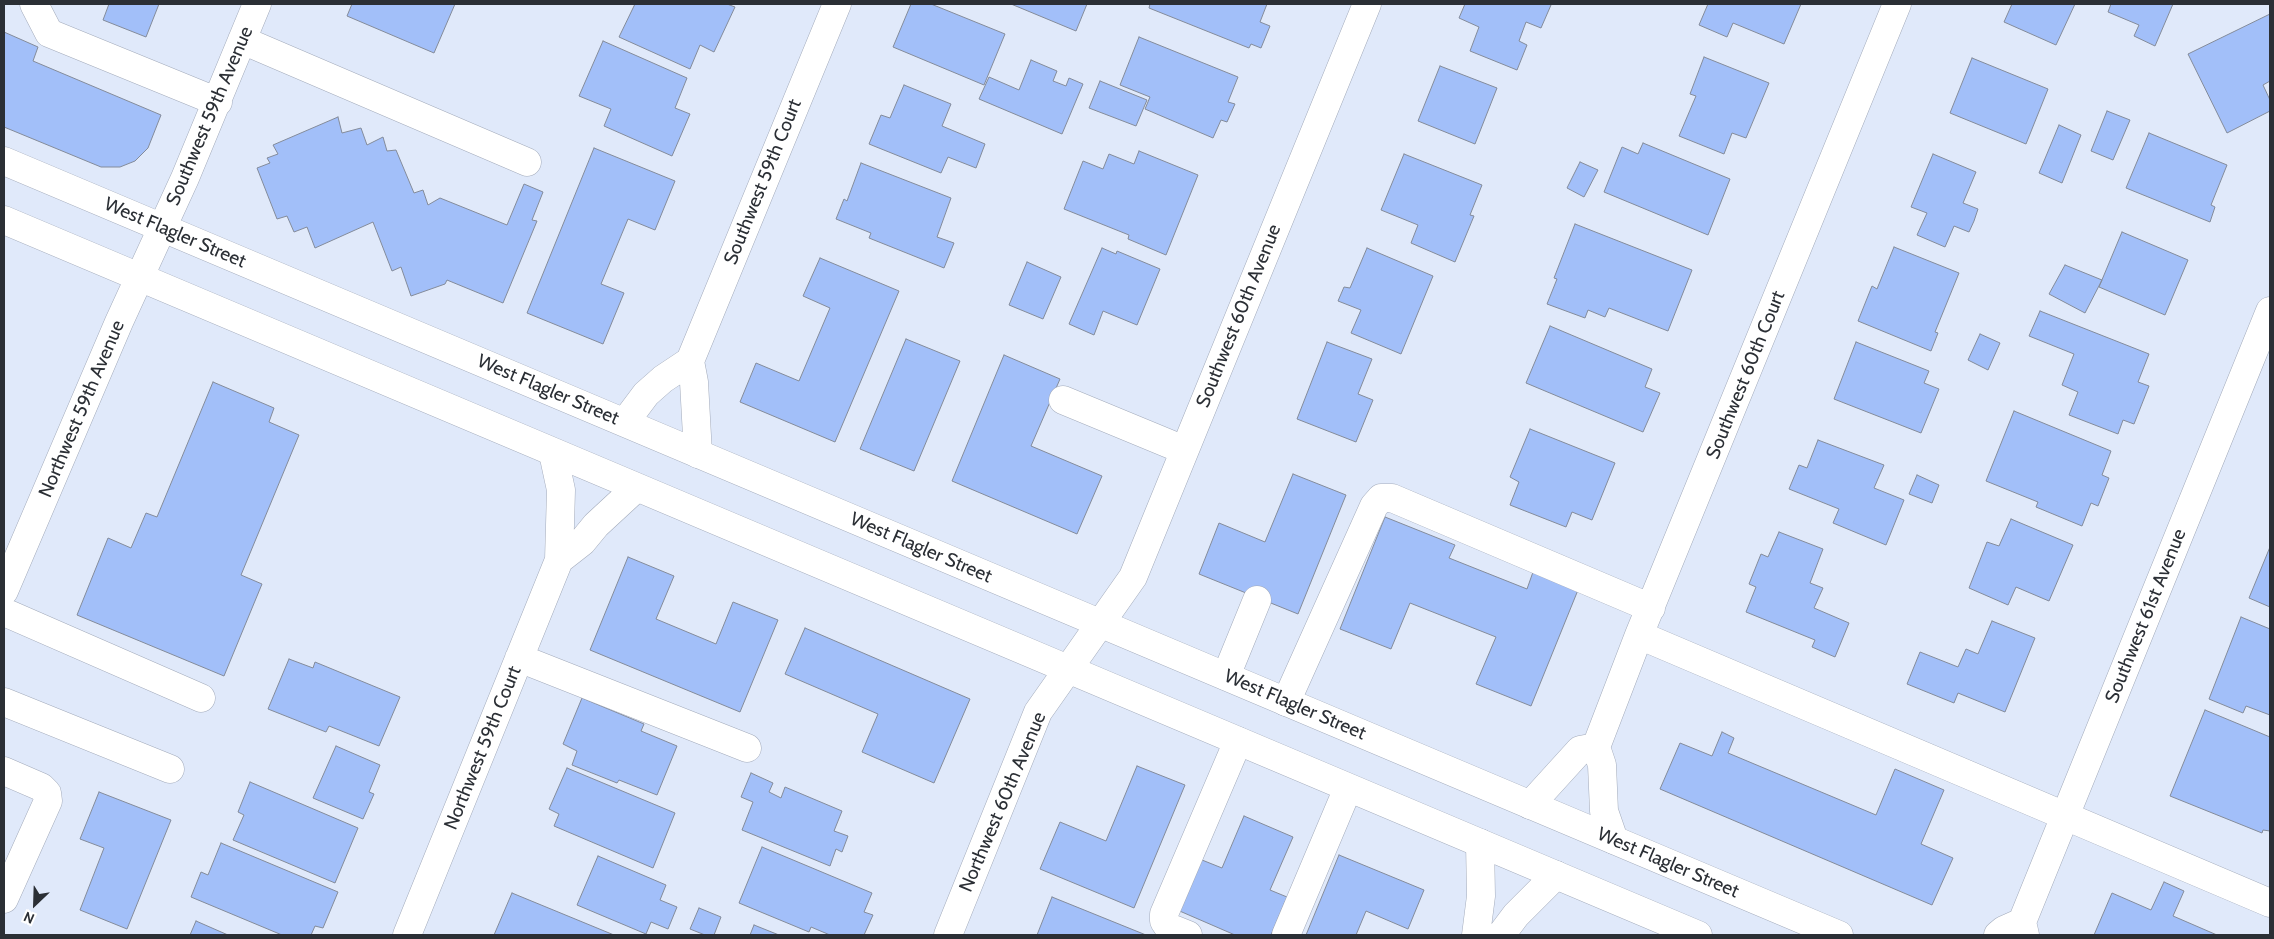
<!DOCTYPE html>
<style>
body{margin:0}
#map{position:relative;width:2274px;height:939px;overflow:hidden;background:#e0e9fa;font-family:Cabin,sans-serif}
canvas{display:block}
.frame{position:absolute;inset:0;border:5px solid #2b2f35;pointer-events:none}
.north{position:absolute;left:10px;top:879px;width:50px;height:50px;-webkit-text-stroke:4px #fff;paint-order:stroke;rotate:204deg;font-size:14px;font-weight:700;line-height:20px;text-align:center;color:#2b2f35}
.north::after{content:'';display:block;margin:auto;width:18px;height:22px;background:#2b2f35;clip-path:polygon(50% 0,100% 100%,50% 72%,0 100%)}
</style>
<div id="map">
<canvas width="2274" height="939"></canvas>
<div class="frame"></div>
<div class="north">N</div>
</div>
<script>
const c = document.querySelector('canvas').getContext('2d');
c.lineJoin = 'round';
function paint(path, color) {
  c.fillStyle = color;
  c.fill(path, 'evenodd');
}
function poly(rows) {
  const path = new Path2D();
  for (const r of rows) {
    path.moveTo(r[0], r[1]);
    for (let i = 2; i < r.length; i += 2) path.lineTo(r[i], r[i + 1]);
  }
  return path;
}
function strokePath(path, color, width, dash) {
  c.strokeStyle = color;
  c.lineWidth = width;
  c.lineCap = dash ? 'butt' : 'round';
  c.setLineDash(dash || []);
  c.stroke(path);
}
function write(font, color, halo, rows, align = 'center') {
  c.font = font + ' Cabin,sans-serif';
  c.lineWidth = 5;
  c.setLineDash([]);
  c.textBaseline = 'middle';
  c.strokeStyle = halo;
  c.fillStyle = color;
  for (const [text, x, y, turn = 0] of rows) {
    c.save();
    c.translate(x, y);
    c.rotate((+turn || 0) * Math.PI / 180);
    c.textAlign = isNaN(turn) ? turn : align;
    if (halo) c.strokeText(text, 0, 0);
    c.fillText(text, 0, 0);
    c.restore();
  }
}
const building = poly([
 [109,4,159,4,146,37,103,20,109,4],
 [352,4,455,4,434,53,347,16,352,4],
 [635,4,727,4,735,7,714,52,700,45,690,69,619,37,635,4],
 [911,4,931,4,1005,34,984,85,893,47,911,4],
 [1011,4,1087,4,1076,31,1011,4],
 [1150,4,1267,4,1260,22,1270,26,1261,48,1251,44,1249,48,1149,8,1150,4],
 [1465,4,1548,4,1551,5,1541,28,1526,22,1519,41,1527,45,1517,70,1470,51,1479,27,1459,18,1465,4],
 [1708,4,1801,4,1784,44,1733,23,1727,37,1699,25,1708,4],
 [2012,4,2075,4,2056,45,2004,22,2012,4],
 [2111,4,2173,4,2155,46,2134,36,2139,25,2108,12,2111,4],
 [2270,14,2270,81,2263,85,2270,100,2270,111,2227,133,2188,54,2270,14],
 [4,32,38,47,33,61,161,115,148,148,135,161,120,167,101,167,4,127,4,32],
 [1139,37,1238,77,1228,102,1235,104,1227,122,1221,120,1213,138,1145,109,1150,97,1120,85,1139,37],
 [603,41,687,78,675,108,690,114,672,156,604,126,611,109,579,96,603,41],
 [1704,57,1769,83,1746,138,1732,133,1724,154,1679,136,1696,96,1690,94,1704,57],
 [1972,58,2048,89,2026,144,1950,113,1972,58],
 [1031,60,1057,71,1053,81,1066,86,1069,78,1083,84,1062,134,979,99,989,77,1019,90,1031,60],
 [1440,66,1497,88,1475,144,1418,121,1440,66],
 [1100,81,1147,100,1136,126,1089,108,1100,81],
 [904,85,951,104,942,126,985,144,976,168,948,157,941,173,869,144,881,115,890,118,904,85],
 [2107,111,2130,120,2113,160,2091,151,2107,111],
 [338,117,342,133,361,128,367,145,383,137,387,151,396,150,414,193,423,190,428,205,440,198,507,225,524,184,543,192,532,220,537,221,503,303,447,280,445,284,411,296,401,267,392,271,373,222,315,248,307,227,294,232,287,216,277,219,257,168,270,163,267,158,278,154,273,145,338,117],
 [2059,125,2081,135,2062,183,2039,173,2059,125],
 [2149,133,2227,165,2211,205,2215,207,2210,222,2126,188,2149,133],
 [1643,143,1730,179,1708,235,1604,192,1622,147,1638,154,1643,143],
 [594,148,675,181,655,230,628,219,601,284,624,293,603,344,527,313,594,148],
 [1139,151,1198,175,1166,255,1128,239,1129,235,1064,209,1083,161,1103,169,1109,154,1134,164,1139,151],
 [1404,154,1482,185,1470,215,1474,216,1455,262,1411,243,1418,225,1381,210,1404,154],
 [1933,154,1976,172,1963,203,1978,209,1974,221,1969,232,1954,226,1945,247,1917,235,1927,213,1911,207,1933,154],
 [1580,162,1598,170,1584,197,1567,188,1580,162],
 [861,163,951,198,937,237,954,243,944,268,869,238,871,233,836,219,844,199,847,201,861,163],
 [1575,224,1692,270,1668,331,1609,308,1605,317,1588,310,1585,318,1547,304,1557,279,1554,278,1575,224],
 [2122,232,2188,260,2165,315,2099,287,2122,232],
 [1894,247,1959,273,1935,332,1938,333,1931,351,1858,321,1872,286,1877,289,1894,247],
 [1102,248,1116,254,1117,251,1160,269,1137,325,1103,311,1094,335,1069,324,1102,248],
 [1367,248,1433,276,1401,354,1351,333,1361,310,1338,301,1344,287,1350,288,1367,248],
 [820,258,899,291,835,442,740,402,756,363,799,381,830,308,803,296,820,258],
 [1027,262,1061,277,1043,319,1009,305,1027,262],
 [2065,265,2102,280,2085,313,2049,294,2065,265],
 [2040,311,2149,354,2138,382,2149,386,2134,424,2123,420,2118,434,2069,415,2078,392,2062,385,2074,354,2029,336,2040,311],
 [1550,326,1652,369,1645,387,1660,393,1643,432,1526,383,1550,326],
 [1980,334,2000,343,1988,370,1968,360,1980,334],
 [906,339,960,361,914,471,860,449,906,339],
 [1327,342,1372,359,1358,394,1373,400,1356,442,1297,419,1327,342],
 [1856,342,1929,371,1924,383,1939,389,1921,433,1834,399,1856,342],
 [1004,355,1060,379,1031,446,1102,476,1077,534,952,481,1004,355],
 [213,382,274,408,269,422,299,435,241,575,262,584,224,676,77,615,108,538,131,548,146,513,157,517,213,382],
 [2014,411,2111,451,2102,475,2109,478,2098,506,2091,503,2082,526,2036,507,2038,502,1986,481,2014,411],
 [1530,429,1615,463,1592,520,1572,512,1566,527,1510,505,1519,482,1510,477,1530,429],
 [1818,440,1884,465,1874,488,1904,500,1886,545,1833,523,1839,509,1789,489,1799,465,1807,468,1818,440],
 [1293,474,1346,495,1298,614,1199,574,1219,523,1265,542,1293,474],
 [1917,475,1939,485,1932,503,1909,494,1917,475],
 [1385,517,1455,545,1449,558,1527,589,1533,572,1578,590,1531,706,1476,684,1496,637,1410,603,1391,649,1340,629,1385,517],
 [2011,519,2073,545,2049,601,2016,587,2008,605,1969,588,1987,542,1999,546,2011,519],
 [1779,532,1823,549,1810,583,1823,588,1814,608,1849,623,1835,657,1812,647,1815,640,1746,612,1756,587,1749,584,1761,554,1768,557,1779,532],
 [2270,547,2270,607,2249,598,2270,547],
 [628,557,674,576,656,619,716,644,733,602,778,620,740,712,590,650,628,557],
 [2241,617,2270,629,2270,715,2246,706,2243,713,2209,699,2241,617],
 [1992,621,2035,638,2005,712,1958,693,1954,703,1907,684,1920,652,1958,667,1966,649,1978,654,1992,621],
 [805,628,970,699,934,783,862,752,878,714,785,674,805,628],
 [289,659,313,668,315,662,400,697,379,746,329,726,326,732,268,709,289,659],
 [582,698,644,724,641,731,677,746,657,795,619,780,617,783,572,765,577,751,563,744,582,698],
 [2205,710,2270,737,2270,831,2263,830,2262,833,2170,796,2205,710],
 [1722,732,1734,738,1728,753,1876,815,1895,769,1944,790,1921,844,1953,858,1932,905,1660,789,1680,743,1712,756,1722,732],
 [336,746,380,765,369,792,374,794,363,819,313,798,336,746],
 [1137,766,1185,785,1134,908,1040,869,1060,822,1106,841,1137,766],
 [567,768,675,813,653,868,554,826,559,814,549,809,567,768],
 [751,773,773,783,769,792,781,798,785,787,842,811,834,831,848,836,842,852,836,849,830,866,742,830,753,802,741,797,751,773],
 [250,782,358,828,335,883,233,840,244,815,238,812,250,782],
 [99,792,171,820,127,929,80,910,104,848,80,839,99,792],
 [1244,816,1293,837,1270,890,1287,897,1271,935,1235,935,1175,909,1197,858,1222,868,1244,816],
 [221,843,338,892,323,928,315,926,311,935,282,935,191,897,201,872,208,875,221,843],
 [762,847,872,893,864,912,873,915,864,935,830,935,811,927,809,932,739,903,762,847],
 [1339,855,1424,890,1408,929,1366,911,1356,935,1306,935,1339,855],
 [598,856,666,885,660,900,677,907,668,929,651,922,646,934,577,905,598,856],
 [2164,882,2184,891,2173,916,2217,935,2094,935,2112,893,2151,910,2164,882],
 [512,893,614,935,494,935,512,893],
 [1052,897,1146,935,1037,935,1052,897],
 [699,908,721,917,714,935,705,935,690,929,699,908],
 [196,921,228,935,190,935,196,921],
 [754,925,779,935,750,935,754,925]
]);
const minor = poly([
 [34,4,49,33,218,102],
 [242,40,527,162],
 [1063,400,1184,450],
 [625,422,646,394,663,379,690,361],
 [698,454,694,382,690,361,837,4],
 [559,560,582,542,596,525,636,488],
 [4,591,119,322,185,178,257,4],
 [4,612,201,698],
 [1639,635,2270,903],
 [519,658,747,748],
 [1226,676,1257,600],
 [4,702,170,769],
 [1286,702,1374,506,1381,498,1392,498,1651,608],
 [4,771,41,787,47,793,48,801,4,899],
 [1530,805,1580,750,1596,747],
 [1614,840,1604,811,1602,765,1596,747,1639,635,1897,4],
 [407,935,559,560,561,490,553,453],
 [948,935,1038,712,1133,577,1367,4],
 [1188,935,1168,927,1164,921,1164,914,1238,741],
 [1286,935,1348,788],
 [1476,935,1481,896,1480,843],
 [1501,935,1516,915,1556,875],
 [1998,935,2004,930,2022,922],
 [2025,935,2022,922,2270,311]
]);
const major = poly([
 [4,161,1839,935],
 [4,220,1698,935]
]);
const streetNames = [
 ["Southwest 59th Avenue",210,116,-67],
 ["Southwest 59th Court",763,182,-68],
 ["West Flagler Street",175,233,23],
 ["Southwest 60th Avenue",1239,316,-68],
 ["Southwest 60th Court",1746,375,-68],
 ["West Flagler Street",548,390,23],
 ["Northwest 59th Avenue",82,409,-67],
 ["West Flagler Street",921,548,23],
 ["Southwest 61st Avenue",2146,616,-68],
 ["West Flagler Street",1295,705,23],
 ["Northwest 59th Court",483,748,-68],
 ["Northwest 60th Avenue",1003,802,-67],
 ["West Flagler Street",1668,863,23]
];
paint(building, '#a2bff9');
strokePath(building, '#838b9a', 1);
strokePath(minor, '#a3abbb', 29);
strokePath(major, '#a3abbb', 29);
strokePath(minor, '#fff', 28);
strokePath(major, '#fff', 28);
write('19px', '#2b2f35', '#fff', streetNames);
</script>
